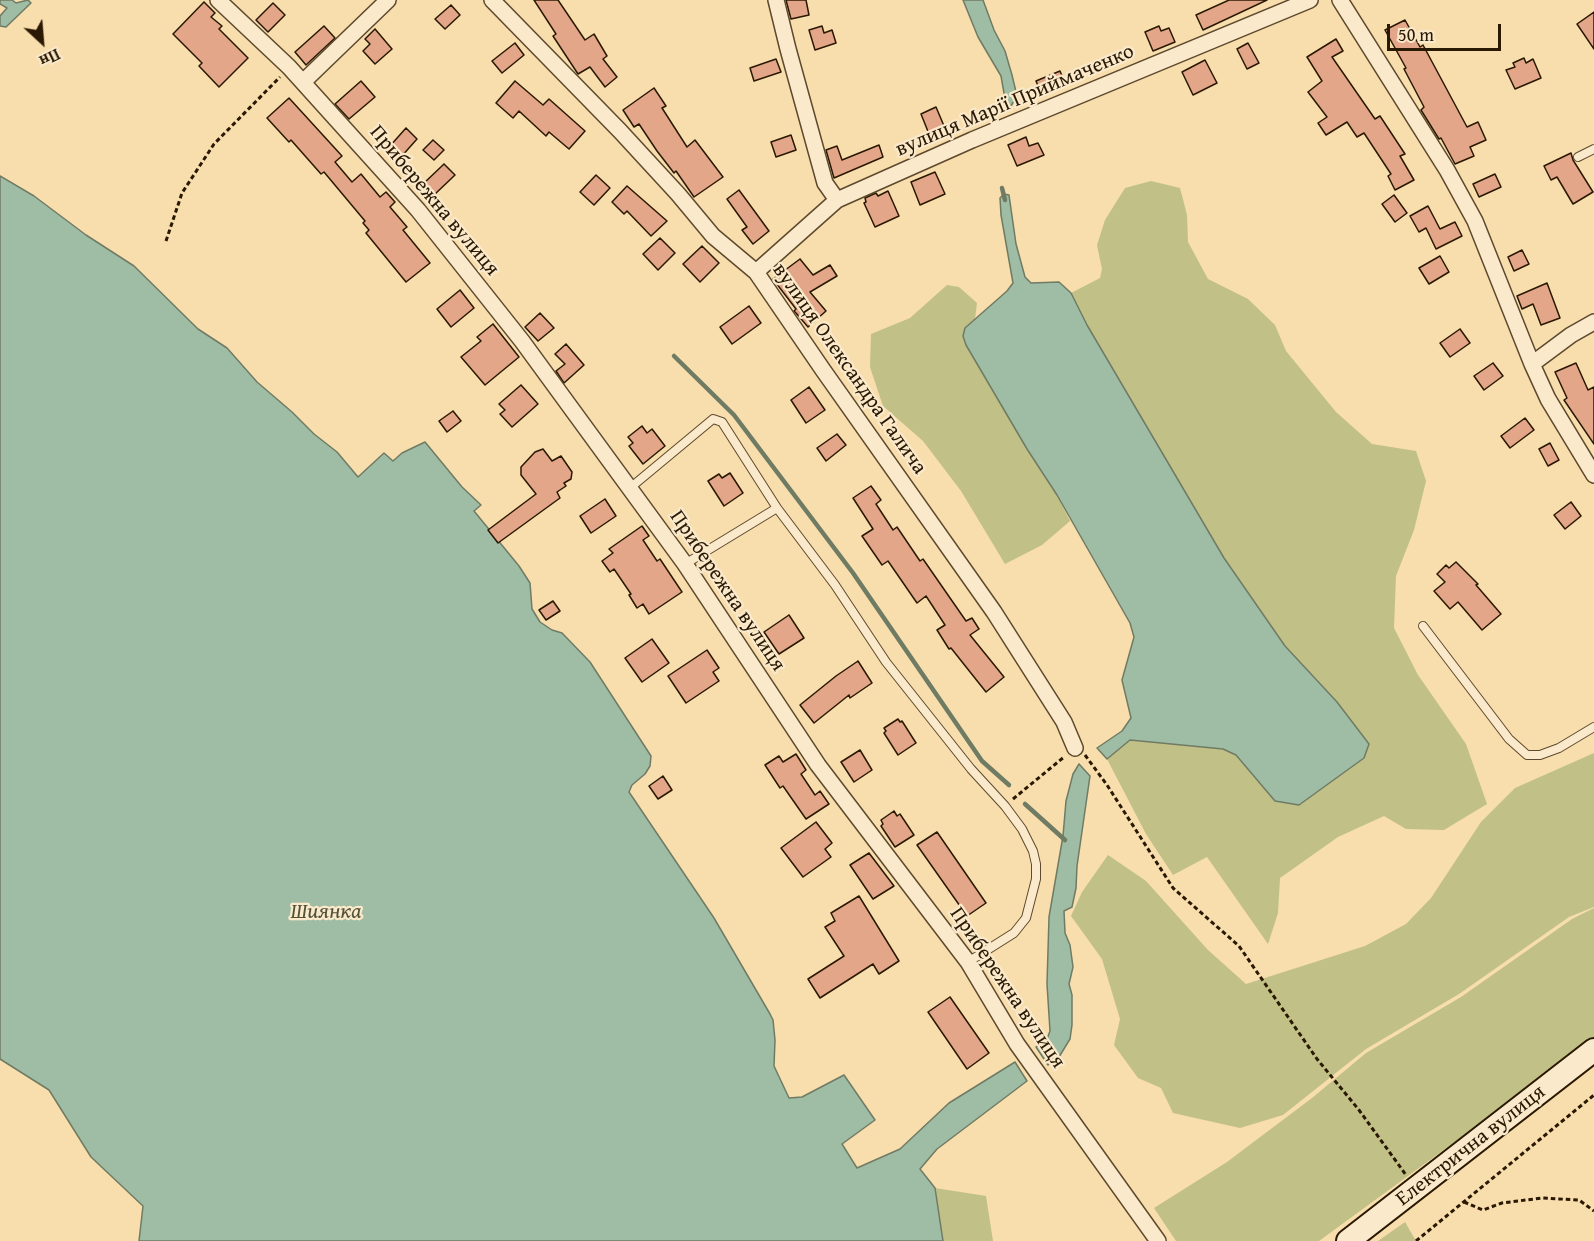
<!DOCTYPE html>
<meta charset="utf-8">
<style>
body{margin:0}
#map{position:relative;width:1594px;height:1241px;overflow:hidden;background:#f8ddad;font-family:"Gentium Book Plus",serif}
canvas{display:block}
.north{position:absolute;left:12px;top:12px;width:60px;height:60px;-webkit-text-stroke:4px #fae9ca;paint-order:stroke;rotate:154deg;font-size:16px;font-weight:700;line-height:24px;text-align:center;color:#291802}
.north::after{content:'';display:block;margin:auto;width:21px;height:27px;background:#291802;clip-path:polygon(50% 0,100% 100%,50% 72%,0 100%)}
.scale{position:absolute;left:1387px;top:24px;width:114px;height:27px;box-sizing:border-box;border:3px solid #291802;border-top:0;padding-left:8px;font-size:18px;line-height:21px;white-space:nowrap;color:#291802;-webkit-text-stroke:4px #fae9ca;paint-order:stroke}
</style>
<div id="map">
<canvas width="1594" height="1241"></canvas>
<div class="north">Пн</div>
<div class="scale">50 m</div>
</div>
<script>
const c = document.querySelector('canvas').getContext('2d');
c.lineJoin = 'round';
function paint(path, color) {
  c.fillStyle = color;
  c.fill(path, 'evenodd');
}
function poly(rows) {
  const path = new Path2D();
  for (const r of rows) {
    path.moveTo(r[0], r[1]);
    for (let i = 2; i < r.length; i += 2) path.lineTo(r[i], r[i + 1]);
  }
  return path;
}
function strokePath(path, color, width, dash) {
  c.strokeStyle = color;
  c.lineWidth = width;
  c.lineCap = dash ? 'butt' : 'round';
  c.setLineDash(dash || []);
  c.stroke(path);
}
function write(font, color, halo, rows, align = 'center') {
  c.font = font + ' "Gentium Book Plus",serif';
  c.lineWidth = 4.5;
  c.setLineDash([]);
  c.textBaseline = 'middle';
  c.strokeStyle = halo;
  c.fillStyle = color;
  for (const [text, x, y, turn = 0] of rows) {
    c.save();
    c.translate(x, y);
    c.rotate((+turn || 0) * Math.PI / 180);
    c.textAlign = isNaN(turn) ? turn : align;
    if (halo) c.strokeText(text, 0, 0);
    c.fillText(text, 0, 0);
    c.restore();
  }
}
const green = poly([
 [1151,181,1180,188,1187,215,1188,242,1208,279,1248,299,1275,325,1286,351,1336,412,1372,444,1416,451,1426,481,1414,530,1396,576,1394,628,1418,675,1466,744,1487,804,1444,830,1406,829,1384,816,1338,837,1280,878,1278,913,1268,944,1207,857,1173,875,1146,834,1107,759,1130,740,1223,749,1236,755,1251,771,1337,702,1285,646,1224,558,1087,325,1071,293,1100,278,1102,269,1097,245,1105,220,1125,188],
 [947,285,959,287,977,303,975,319,965,328,963,335,966,345,1057,495,1070,521,1042,545,1005,564,961,491,923,441,883,406,870,367,871,334,910,318],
 [1594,753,1594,907,1569,917,1459,994,1366,1049,1283,1115,1240,1128,1173,1113,1161,1088,1138,1078,1114,1045,1120,1019,1102,959,1071,916,1082,892,1108,855,1146,881,1208,950,1246,984,1365,946,1406,924,1431,898,1481,822,1515,788],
 [1594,908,1594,1040,1319,1241,1176,1241,1154,1208,1227,1162,1312,1098,1366,1053,1461,997,1572,919],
 [935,1188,986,1196,993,1241,943,1241],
 [1405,1222,1416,1241,1378,1241]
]);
const water = poly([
 [0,0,12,0,16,3,28,0,31,3,6,27,0,26,0,16,7,8,0,4,0,0],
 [963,0,983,0,994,30,1005,51,1012,75,1017,96,1011,106,1004,107,1003,105,1004,93,1001,76,978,37,963,0],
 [0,176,34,196,86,235,134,266,198,329,227,348,257,382,292,412,314,434,337,452,358,477,384,453,393,461,402,453,425,442,462,487,481,505,474,511,519,566,530,583,532,609,540,622,552,630,562,633,590,662,651,756,650,766,645,774,632,785,629,792,714,918,770,1014,773,1020,775,1040,774,1066,789,1098,802,1097,844,1075,875,1120,842,1144,857,1168,900,1149,949,1103,1015,1062,1027,1081,937,1149,920,1169,935,1188,943,1241,139,1241,143,1206,91,1157,49,1090,0,1059,0,176],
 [1004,194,1009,195,1016,244,1025,277,1031,283,1059,282,1071,293,1087,325,1224,558,1285,646,1337,702,1369,744,1364,758,1299,805,1275,801,1236,755,1223,749,1130,740,1107,759,1097,748,1122,731,1131,718,1122,680,1134,637,1130,623,1057,495,1027,449,966,345,963,336,965,328,1007,291,1013,283,1001,215,1000,198,1004,194],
 [1079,764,1090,776,1077,866,1076,888,1072,907,1064,911,1065,933,1070,945,1073,967,1069,984,1072,995,1072,1025,1070,1039,1059,1057,1048,1065,1036,1047,1047,1039,1050,1031,1047,984,1049,917,1063,836,1066,801,1073,774,1079,764]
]);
const stream = poly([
 [1002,188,1005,200],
 [674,356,734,415,853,573,982,761,1009,785],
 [1025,804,1065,840]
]);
const building = poly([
 [534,0,558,0,585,40,594,34,607,56,603,59,617,77,605,87,590,67,578,74,553,36,556,34,534,0],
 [786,0,806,0,809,15,791,19,786,0],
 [1229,0,1267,0,1203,30,1196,15,1229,0],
 [204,2,215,13,211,17,222,26,219,29,248,58,219,87,199,66,202,63,173,34,204,2],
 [273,3,285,15,268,32,256,20,273,3],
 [451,5,460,15,445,29,435,19,451,5],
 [1594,12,1594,49,1577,24,1594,12],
 [1405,20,1420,47,1423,45,1467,127,1478,122,1486,140,1470,147,1474,156,1455,164,1441,138,1439,139,1421,110,1424,107,1404,69,1406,68,1385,30,1405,20],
 [324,26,335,38,306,65,295,52,324,26],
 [822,26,824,33,832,30,836,43,815,50,809,30,822,26],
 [1159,26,1161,31,1169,28,1175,42,1153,51,1145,32,1159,26],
 [375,29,392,49,375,64,363,51,370,44,365,39,375,29],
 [1336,39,1343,51,1332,57,1375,119,1380,116,1405,154,1400,156,1414,180,1395,190,1388,176,1391,174,1364,133,1357,137,1347,122,1326,135,1318,123,1327,117,1308,92,1322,81,1307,57,1336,39],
 [515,43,524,55,502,73,492,61,515,43],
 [1248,43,1259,63,1247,69,1237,49,1248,43],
 [1524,58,1526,63,1533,59,1541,78,1515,89,1506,70,1515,67,1513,63,1524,58],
 [776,59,781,72,754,81,750,68,776,59],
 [1205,60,1217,83,1193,95,1182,72,1205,60],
 [1060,71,1065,83,1041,93,1036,81,1060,71],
 [361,81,375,97,349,119,335,104,361,81],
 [515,81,543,105,549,99,585,131,569,149,549,132,546,136,519,111,513,118,496,103,515,81],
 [654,88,666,106,662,108,687,147,695,140,723,177,694,197,676,171,674,173,657,151,639,124,634,127,623,110,654,88],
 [289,98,342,156,335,162,352,182,361,174,380,197,386,192,395,202,390,207,407,227,403,230,430,263,406,282,366,233,369,230,363,223,365,221,324,172,321,174,291,140,289,142,267,118,289,98],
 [936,107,947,133,931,139,921,114,936,107],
 [406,128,417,139,401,157,390,146,406,128],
 [791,135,796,150,776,157,771,142,791,135],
 [1026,137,1029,146,1038,143,1044,155,1017,166,1008,145,1026,137],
 [433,140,444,150,434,160,423,150,433,140],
 [879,145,883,157,834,178,826,150,837,146,842,160,879,145],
 [1571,153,1573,160,1593,192,1573,204,1557,177,1551,180,1544,166,1571,153],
 [444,164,455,175,434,195,423,184,444,164],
 [935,172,945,194,920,205,911,182,935,172],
 [1495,174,1501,187,1479,197,1473,184,1495,174],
 [596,175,610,188,594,205,580,192,596,175],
 [627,186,667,221,651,236,627,211,624,214,612,202,627,186],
 [739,190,769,231,753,244,742,230,747,227,727,199,739,190],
 [888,191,899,216,875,227,864,203,866,202,865,198,876,193,878,196,888,191],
 [1394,195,1407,213,1395,222,1382,204,1394,195],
 [1428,206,1440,229,1455,222,1462,236,1436,249,1426,228,1419,232,1410,216,1428,206],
 [660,238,675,253,658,270,643,254,660,238],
 [702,246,719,263,700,282,683,264,702,246],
 [1522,250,1529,264,1514,271,1508,257,1522,250],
 [1440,256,1449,272,1429,284,1419,268,1440,256],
 [800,259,813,275,830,265,837,276,810,292,826,311,808,327,796,313,794,311,796,309,773,279,800,259],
 [1547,283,1560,318,1541,325,1533,304,1522,309,1517,296,1547,283],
 [460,290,474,308,451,327,437,309,460,290],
 [749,306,761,323,732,344,720,327,749,306],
 [540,313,554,328,538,341,525,327,540,313],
 [493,324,519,357,485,385,461,357,481,341,477,337,493,324],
 [1460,329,1470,343,1450,357,1440,343,1460,329],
 [566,344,584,365,564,383,556,371,565,364,555,354,566,344],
 [1493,363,1503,376,1484,390,1474,376,1493,363],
 [1576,363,1588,390,1594,387,1594,444,1564,400,1567,398,1555,372,1576,363],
 [521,385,538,404,512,427,500,414,505,410,499,404,521,385],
 [809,387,825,410,806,423,791,400,809,387],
 [453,411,461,421,447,432,439,421,453,411],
 [1525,418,1534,430,1510,448,1501,436,1525,418],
 [642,426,647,433,652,429,665,446,643,464,629,446,633,443,628,437,642,426],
 [837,434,846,445,826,461,817,448,837,434],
 [1550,443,1559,460,1548,466,1539,449,1550,443],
 [543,449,552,461,561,456,572,472,571,479,564,483,566,486,557,492,560,498,498,543,488,530,536,494,521,475,521,467,535,452,543,449],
 [730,473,743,493,724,506,708,481,719,474,722,478,730,473],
 [871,486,881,500,876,504,893,530,897,527,920,561,923,559,966,621,972,618,979,629,970,635,1004,677,986,692,951,648,949,649,937,630,945,625,926,596,917,603,888,561,882,565,862,536,873,529,853,498,871,486],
 [605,499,616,516,591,533,580,516,605,499],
 [1571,502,1581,516,1565,529,1554,515,1571,502],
 [642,526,649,536,643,540,657,561,660,559,682,592,649,614,643,604,637,608,629,595,631,594,614,569,610,572,602,561,613,553,609,549,642,526],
 [1456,562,1478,584,1476,585,1501,614,1482,630,1458,602,1450,609,1434,591,1445,582,1437,574,1446,565,1449,568,1456,562],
 [553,601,560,611,546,620,539,610,553,601],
 [789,615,804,638,779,654,764,632,789,615],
 [652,639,669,663,642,682,625,658,652,639],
 [707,650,719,668,713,672,719,681,686,703,668,676,707,650],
 [858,661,872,683,850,698,849,695,814,723,800,705,836,676,858,661],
 [898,719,900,722,902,721,916,743,898,755,884,733,886,731,884,728,898,719],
 [860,750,872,770,854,782,841,762,860,750],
 [796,754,806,770,801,774,815,795,820,791,829,804,806,819,783,786,780,788,765,765,779,756,783,762,796,754],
 [663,776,672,790,658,799,649,786,663,776],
 [894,811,897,816,900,814,914,835,895,847,881,826,883,824,881,820,894,811],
 [816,822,832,843,825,849,831,857,803,877,781,848,816,822],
 [937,832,986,903,967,916,917,845,937,832],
 [869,853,894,886,873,899,850,865,869,853],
 [859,896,899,961,879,974,873,964,820,998,808,979,844,956,825,927,835,921,831,913,859,896],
 [950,997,989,1053,967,1069,928,1012,950,997]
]);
const path = poly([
 [166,241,182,193,214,144,280,77],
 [1085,755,1107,785,1173,888,1239,946,1317,1059,1359,1110,1406,1175],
 [1013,799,1064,757],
 [1464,1202,1483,1210,1502,1203,1542,1198,1579,1200,1594,1211],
 [1416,1241,1594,1095]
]);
const lane = poly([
 [1578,157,1594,149],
 [630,488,713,419,722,422,777,508],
 [685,564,777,508,835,585,886,662,971,769,1005,806,1022,829,1033,851,1036,864,1036,879,1026,918,1014,933,968,962],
 [1423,626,1509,739,1527,755,1540,755,1559,748,1594,727]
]);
const street = poly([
 [218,0,289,67,418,210,522,341,685,564,818,765,968,962,1017,1044,1158,1241],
 [492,0,620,131,678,194,713,236,756,272,823,370,994,612,1064,722,1075,748],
 [776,0,788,49,825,183,837,200],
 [1340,0,1447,170,1475,221,1532,364,1548,399,1594,475],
 [303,82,388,0],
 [756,272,837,200,972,140,1310,0],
 [1532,364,1571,335,1594,322]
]);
const secondary = poly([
 [1348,1241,1594,1050]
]);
const streetNames = [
 ["вулиця Марії Приймаченко",1015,101,-23],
 ["Прибережна вулиця",434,201,50],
 ["вулиця Олександра Галича",849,369,55],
 ["Прибережна вулиця",727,591,56],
 ["Прибережна вулиця",1007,988,56],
 ["Електрична вулиця",1471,1146,-38]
];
const waterNames = [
 ["Шиянка",326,912]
];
paint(green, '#c1c087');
paint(water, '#9fbda5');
strokePath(water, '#707b64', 1.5);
strokePath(stream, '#707b64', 4.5);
paint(building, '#e4a688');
strokePath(building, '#291802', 1.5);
strokePath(lane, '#5d492d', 10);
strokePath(street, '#5d492d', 18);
strokePath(secondary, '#291802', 26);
strokePath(path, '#291802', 3, [4.5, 3]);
strokePath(lane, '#fae9ca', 8);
strokePath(street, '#fae9ca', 15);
strokePath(secondary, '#fae9ca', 22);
write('21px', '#291802', '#fae9ca', streetNames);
write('italic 22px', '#52523b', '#fae9ca', waterNames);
</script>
